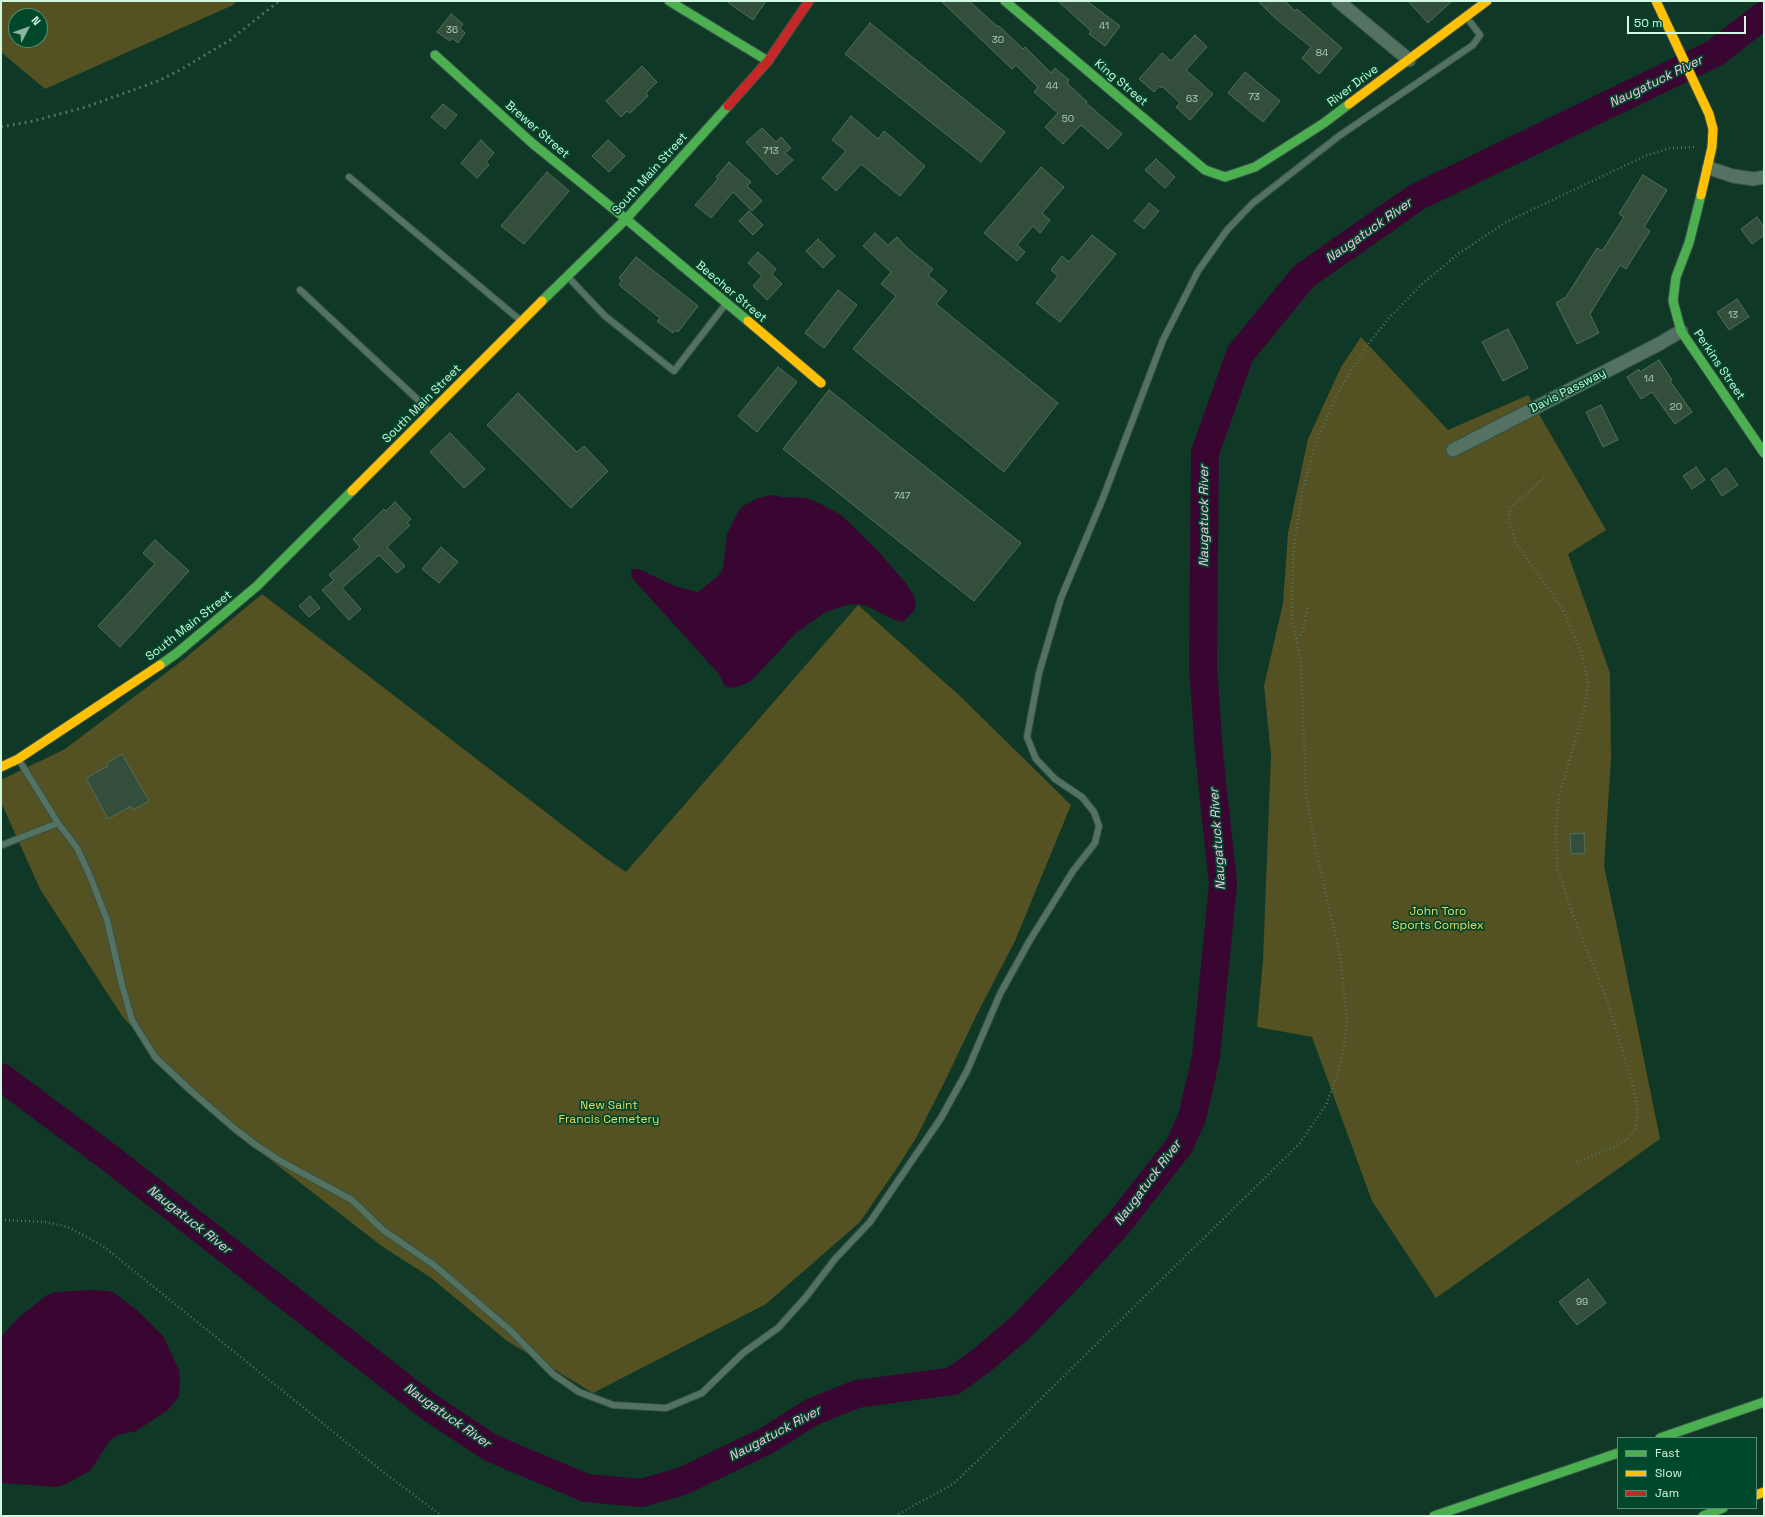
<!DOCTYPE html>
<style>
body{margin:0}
#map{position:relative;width:1765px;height:1517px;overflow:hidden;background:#103827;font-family:"Space Grotesk",sans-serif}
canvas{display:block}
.frame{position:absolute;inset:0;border:2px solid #d1f8e0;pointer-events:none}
.legend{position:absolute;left:1617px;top:1437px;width:140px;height:72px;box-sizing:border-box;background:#00482a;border:1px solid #548e73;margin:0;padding:5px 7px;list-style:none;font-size:12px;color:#d1f8e0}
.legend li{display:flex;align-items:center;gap:8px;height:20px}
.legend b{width:20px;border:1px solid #548e73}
.north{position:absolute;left:8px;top:8px;width:40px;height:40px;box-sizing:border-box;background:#00482a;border:1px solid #548e73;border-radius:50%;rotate:49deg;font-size:11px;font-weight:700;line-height:16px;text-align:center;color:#d1f8e0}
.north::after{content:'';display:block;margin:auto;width:14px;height:18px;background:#8db59f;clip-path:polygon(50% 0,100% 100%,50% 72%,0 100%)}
.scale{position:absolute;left:1627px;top:16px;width:119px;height:18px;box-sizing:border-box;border:2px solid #d1f8e0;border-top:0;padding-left:5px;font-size:12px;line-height:14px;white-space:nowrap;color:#d1f8e0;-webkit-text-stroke:3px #00482a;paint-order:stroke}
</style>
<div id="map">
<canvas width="1765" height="1517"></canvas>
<div class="frame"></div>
<ul class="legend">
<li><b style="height:5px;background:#4caf50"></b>Fast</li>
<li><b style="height:5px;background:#ffc107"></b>Slow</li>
<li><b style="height:5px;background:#c62828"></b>Jam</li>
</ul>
<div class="north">N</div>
<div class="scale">50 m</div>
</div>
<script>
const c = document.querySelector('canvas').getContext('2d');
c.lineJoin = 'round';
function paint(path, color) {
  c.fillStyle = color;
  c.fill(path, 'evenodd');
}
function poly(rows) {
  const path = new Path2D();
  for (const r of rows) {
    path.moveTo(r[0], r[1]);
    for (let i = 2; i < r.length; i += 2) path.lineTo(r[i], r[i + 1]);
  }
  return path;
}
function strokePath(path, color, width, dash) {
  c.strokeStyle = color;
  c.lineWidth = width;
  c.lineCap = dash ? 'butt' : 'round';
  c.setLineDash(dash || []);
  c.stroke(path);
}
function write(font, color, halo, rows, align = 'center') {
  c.font = font + ' "Space Grotesk",sans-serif';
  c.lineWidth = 3.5;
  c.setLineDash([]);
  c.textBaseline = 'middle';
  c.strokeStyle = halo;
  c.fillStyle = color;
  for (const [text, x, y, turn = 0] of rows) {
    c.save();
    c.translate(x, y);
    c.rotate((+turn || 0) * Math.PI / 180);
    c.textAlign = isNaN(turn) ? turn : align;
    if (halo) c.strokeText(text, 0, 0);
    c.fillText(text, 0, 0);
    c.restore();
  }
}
const green = poly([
 [1,1,237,1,233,5,45,89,1,52],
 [16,16,40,16,40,40,16,40],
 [1361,337,1448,430,1528,395,1606,530,1568,554,1610,673,1611,760,1604,866,1620,941,1660,1139,1436,1298,1372,1201,1312,1037,1257,1027,1263,960,1271,755,1264,686,1283,603,1288,533,1308,439,1341,367],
 [262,594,604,857,626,872,858,605,961,697,1071,805,1015,941,977,1014,946,1079,916,1138,897,1168,860,1222,766,1304,593,1393,507,1341,430,1277,383,1247,254,1147,186,1088,122,1016,40,889,1,802,1,780,65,749,183,660]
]);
const water = poly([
 [773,495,782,497,807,498,821,504,841,515,877,550,905,582,914,596,916,603,914,611,903,622,895,620,865,605,851,604,826,612,797,632,752,680,745,684,732,688,725,686,718,673,632,578,631,570,639,569,674,586,698,592,719,575,723,568,727,534,738,512,743,506,758,498],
 [91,1290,109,1291,116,1294,139,1312,163,1336,179,1370,180,1379,179,1396,168,1410,136,1431,118,1435,110,1440,91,1470,66,1484,57,1487,1,1483,1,1337,18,1318,47,1295,56,1292]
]);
const river = poly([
 [1,1077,107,1156,429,1407,491,1448,586,1488,641,1493,683,1481,766,1441,812,1412,857,1394,953,1381,981,1361,1022,1326,1081,1265,1119,1223,1179,1146,1192,1118,1206,1057,1223,884,1209,753,1203,667,1205,453,1240,354,1304,276,1417,197,1715,53,1764,15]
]);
const building = poly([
 [726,1,766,1,753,20,726,1],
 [941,1,969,1,998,27,999,26,1023,49,1025,47,1051,73,1055,68,1069,80,1067,83,1087,102,1086,103,1122,134,1108,149,1081,125,1063,144,1045,127,1058,113,1034,92,1038,87,1016,65,1012,69,941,1],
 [1058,1,1087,1,1120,26,1105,46,1089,34,1091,31,1058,1],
 [1258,1,1285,1,1295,11,1297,9,1342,48,1319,74,1302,58,1311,47,1275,18,1258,1],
 [1408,1,1452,1,1428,23,1408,1],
 [451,14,463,24,460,28,465,33,458,43,452,38,450,41,437,32,451,14],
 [870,23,1005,132,981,162,845,54,870,23],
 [1195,35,1207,47,1186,70,1213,94,1190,120,1176,107,1180,103,1162,86,1161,88,1159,86,1154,92,1139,79,1162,53,1171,61,1195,35],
 [642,66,657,82,646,93,648,96,630,113,627,111,621,117,606,101,642,66],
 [1245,72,1280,101,1263,122,1228,93,1245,72],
 [443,104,457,115,445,129,431,117,443,104],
 [851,116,878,139,884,131,925,166,900,196,861,164,836,191,822,178,846,151,832,140,851,116],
 [762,128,776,142,781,137,791,148,785,153,793,160,777,175,746,142,762,128],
 [481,140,494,153,486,162,489,165,477,178,461,163,481,140],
 [608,140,625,156,609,172,592,156,608,140],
 [1156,159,1175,177,1165,188,1145,170,1156,159],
 [729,162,751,182,747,186,762,201,752,211,733,192,711,218,695,205,718,179,716,177,729,162],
 [1041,167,1064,187,1042,213,1050,220,1040,233,1033,226,1017,245,1025,252,1017,261,984,233,1041,167],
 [547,172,569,191,524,244,501,226,547,172],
 [1643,175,1667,190,1644,227,1650,231,1626,269,1620,265,1590,314,1599,333,1577,344,1556,303,1566,297,1597,248,1602,251,1624,217,1619,214,1643,175],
 [1149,203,1159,211,1144,229,1134,221,1149,203],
 [749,211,763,225,753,235,739,221,749,211],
 [1757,217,1764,227,1764,235,1752,244,1741,229,1757,217],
 [875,233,888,245,897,237,908,249,933,269,928,275,947,291,936,304,1058,403,1004,472,853,349,896,296,881,284,891,272,863,246,875,233],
 [1092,235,1116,254,1060,322,1036,303,1058,276,1051,270,1062,256,1069,262,1092,235],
 [818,239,835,256,823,268,806,251,818,239],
 [758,252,776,269,772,274,782,284,767,300,753,286,762,276,748,263,758,252],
 [636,257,698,306,678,332,675,330,673,333,657,321,660,318,619,285,622,280,619,278,636,257],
 [838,290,857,305,824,348,805,333,838,290],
 [1737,299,1749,317,1729,330,1717,312,1737,299],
 [1508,329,1528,368,1503,381,1482,342,1508,329],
 [1659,360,1672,380,1670,381,1692,412,1675,424,1652,392,1641,399,1627,377,1639,369,1640,372,1659,360],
 [778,367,797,382,757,432,738,416,778,367],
 [829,390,1021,543,974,601,783,449,829,390],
 [518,393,577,452,584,446,608,471,571,508,487,425,518,393],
 [1601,405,1618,440,1603,447,1586,412,1601,405],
 [450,433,485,469,464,488,430,452,450,433],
 [1696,467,1705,480,1692,489,1683,476,1696,467],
 [1726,468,1738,485,1722,496,1711,479,1726,468],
 [395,502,411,519,407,523,410,525,387,547,405,566,397,573,379,555,342,588,361,609,349,620,322,590,334,580,329,575,360,547,353,539,384,509,386,511,395,502],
 [155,540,189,571,120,647,98,626,155,564,143,553,155,540],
 [441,547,458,562,439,583,422,569,441,547],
 [310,596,320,608,309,617,299,606,310,596],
 [122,754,149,801,133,810,131,806,108,819,86,778,108,766,107,763,122,754],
 [1584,833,1585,853,1571,854,1570,834,1584,833],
 [1588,1279,1606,1303,1577,1325,1559,1302,1588,1279]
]);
const path = poly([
 [1544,478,1510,508,1509,522,1516,543,1563,610,1582,654,1588,685,1585,706,1559,797,1556,829,1557,867,1573,915,1607,1000,1633,1086,1638,1110,1635,1129,1626,1140,1614,1147,1576,1162],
 [1297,638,1302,634,1308,606],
 [1,1220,46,1222,68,1227,103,1246,382,1471,442,1516],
 [895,1516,953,1484,987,1452,1300,1143,1326,1105,1337,1075,1344,1048,1347,1020,1340,956,1318,859,1306,794,1301,662,1292,619,1293,555,1302,492,1315,445,1336,396,1365,348,1390,317,1421,285,1458,254,1506,222,1645,156,1670,148,1696,147]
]);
const lane = poly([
 [349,177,520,320],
 [568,277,605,316,674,371,725,305],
 [300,290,430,411],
 [19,760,58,823,77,848,90,876,107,920,122,985,132,1020,155,1057,189,1089,235,1129,256,1145,282,1162,352,1200,383,1230,434,1265,511,1331,553,1374,579,1392,613,1405,666,1408,702,1393,743,1353,778,1328,806,1297,835,1259,870,1222,941,1118,967,1071,1000,994,1030,940,1073,871,1095,843,1099,826,1094,812,1082,797,1055,779,1036,759,1027,737,1039,673,1061,598,1103,498,1163,340,1198,271,1227,230,1253,203,1339,136,1473,45,1480,35,1467,18],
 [2,845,58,823]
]);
const street = poly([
 [1338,1,1409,60],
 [1709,168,1733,176,1754,179,1764,177],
 [1453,450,1659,344,1681,331]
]);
const fast = poly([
 [669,1,768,61],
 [1005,1,1205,170,1225,177,1255,167,1324,123,1349,104],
 [435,55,532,143,626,219,748,321],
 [1701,195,1689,243,1676,277,1673,301,1681,331,1764,453],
 [542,301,626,219,728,106],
 [160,665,177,653,257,586,352,491],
 [1660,1438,1764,1402],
 [1434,1516,1618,1453],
 [1703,1516,1723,1508]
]);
const slow = poly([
 [1656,1,1709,114,1713,129,1712,147,1701,195],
 [1349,104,1487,1],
 [748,321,821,383],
 [352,491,542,301],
 [1,767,18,759,160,665],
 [1756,1495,1764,1492]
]);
const jam = poly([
 [728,106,768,61,809,1]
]);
const rail = poly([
 [1,127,33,121,86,107,158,81,180,70,230,40,279,1]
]);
const numberNames = [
 ["41",1104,26],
 ["36",452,30],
 ["30",998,40],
 ["84",1322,53],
 ["44",1052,86],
 ["73",1254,97],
 ["63",1192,99],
 ["50",1068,119],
 ["713",771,151],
 ["13",1733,315],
 ["14",1649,379],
 ["20",1676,407],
 ["747",902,496],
 ["99",1582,1302]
];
const streetNames = [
 ["King Street",1121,83,40],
 ["River Drive",1353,86,-37],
 ["Brewer Street",537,130,41],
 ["South Main Street",650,174,-48],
 ["Beecher Street",731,292,40],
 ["Perkins Street",1719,365,56],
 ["Davis Passway",1568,391,-27],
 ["South Main Street",422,404,-45],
 ["South Main Street",189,626,-38]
];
const parkNames = [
 ["John Toro",1438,912],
 ["Sports Complex",1438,926],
 ["New Saint",609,1106],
 ["Francis Cemetery",609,1120]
];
const waterNames = [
 ["Naugatuck River",1656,82,-26],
 ["Naugatuck River",1369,231,-35],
 ["Naugatuck River",1204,516,-90],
 ["Naugatuck River",1218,839,-94],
 ["Naugatuck River",1148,1183,-53],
 ["Naugatuck River",189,1220,38],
 ["Naugatuck River",447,1416,35],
 ["Naugatuck River",775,1434,-28]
];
paint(green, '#545123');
paint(water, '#390631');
strokePath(river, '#390631', 28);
paint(building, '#334f3b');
strokePath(building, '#536e5a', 1);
strokePath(lane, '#365245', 8);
strokePath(street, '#365245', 15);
strokePath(fast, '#365245', 11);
strokePath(slow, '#365245', 11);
strokePath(jam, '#365245', 11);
strokePath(path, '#547163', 2.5, [1, 3]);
strokePath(lane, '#547262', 6);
strokePath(street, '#547262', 13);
strokePath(fast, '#4caf50', 9);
strokePath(slow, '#ffc107', 9);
strokePath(jam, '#c62828', 9);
strokePath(rail, '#526f62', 3, [2, 4]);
write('10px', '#aaceb7', null, numberNames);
write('12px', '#d1f8e0', '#00482a', streetNames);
write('12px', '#ecd563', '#00482a', parkNames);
write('italic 13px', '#fbc2e9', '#00482a', waterNames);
</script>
